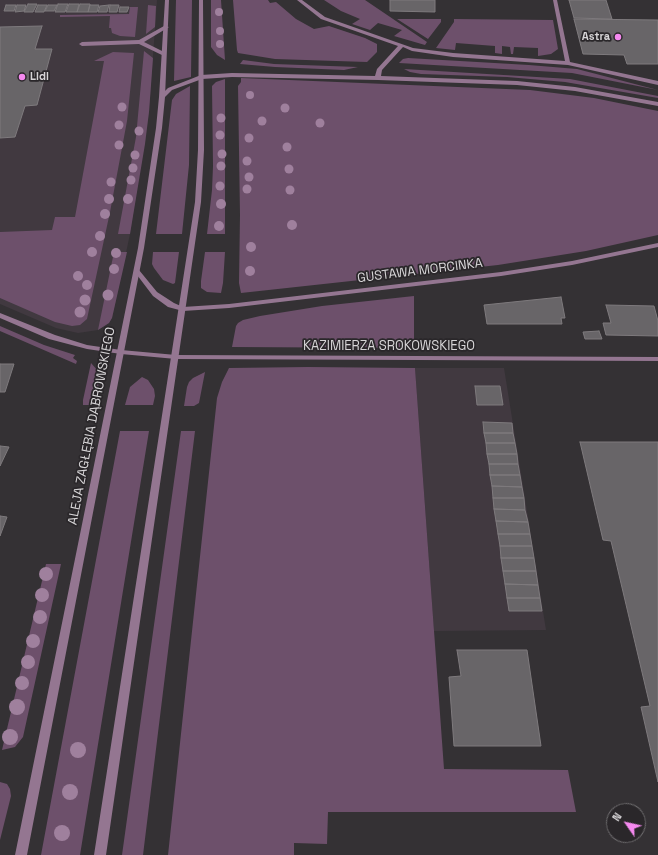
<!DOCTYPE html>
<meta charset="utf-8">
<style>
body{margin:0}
#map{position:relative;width:658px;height:855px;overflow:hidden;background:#343134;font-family:"Space Grotesk",sans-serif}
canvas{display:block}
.north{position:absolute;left:606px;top:803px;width:40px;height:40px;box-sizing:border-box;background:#2a272a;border:1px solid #6f6d6f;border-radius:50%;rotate:304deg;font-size:11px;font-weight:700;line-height:16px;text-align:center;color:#d7d5d7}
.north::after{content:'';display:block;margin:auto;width:14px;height:18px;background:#f589ef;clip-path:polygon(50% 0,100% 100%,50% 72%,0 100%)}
</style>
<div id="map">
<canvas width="658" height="855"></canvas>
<div class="north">N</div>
</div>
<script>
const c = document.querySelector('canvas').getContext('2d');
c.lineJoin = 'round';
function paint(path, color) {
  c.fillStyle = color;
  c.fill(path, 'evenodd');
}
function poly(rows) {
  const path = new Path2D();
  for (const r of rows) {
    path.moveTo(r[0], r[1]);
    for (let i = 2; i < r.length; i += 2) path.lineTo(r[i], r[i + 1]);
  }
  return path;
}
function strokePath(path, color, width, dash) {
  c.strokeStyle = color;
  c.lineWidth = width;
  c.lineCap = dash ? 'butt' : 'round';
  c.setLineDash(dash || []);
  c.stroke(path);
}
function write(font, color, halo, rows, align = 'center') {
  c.font = font + ' "Space Grotesk",sans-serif';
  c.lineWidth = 3.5;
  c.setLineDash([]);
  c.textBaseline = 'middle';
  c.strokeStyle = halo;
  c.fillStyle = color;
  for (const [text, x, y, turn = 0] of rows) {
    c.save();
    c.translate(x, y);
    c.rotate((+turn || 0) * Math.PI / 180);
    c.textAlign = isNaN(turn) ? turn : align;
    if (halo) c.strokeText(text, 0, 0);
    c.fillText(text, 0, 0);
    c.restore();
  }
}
const built = poly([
 [0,0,157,0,149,112,130,234,112,318,109,323,98,330,78,333,56,328,0,304],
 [415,368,504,368,546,630,434,631]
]);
const green = poly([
 [176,0,192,0,191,77,174,81],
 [211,0,221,0,225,60,217,55,211,47],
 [233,0,268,0,270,3,276,2,296,19,314,29,329,26,365,38,377,44,377,52,367,62,275,59,238,53,237,50],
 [324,0,365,0,427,42,425,45,394,36,402,30,378,23,370,30,352,24,360,19,341,11],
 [148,5,156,6,155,27,146,34],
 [130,7,138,7,135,37,120,36,112,33,111,28,109,28,110,16,60,17,60,15,129,14],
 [397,19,441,19,441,22,428,39],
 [454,19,553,20,558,49,551,54,538,56,538,48,514,47,513,54,511,54,510,47,502,46,502,54,495,53,495,46,456,43,455,50,436,48,454,22],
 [144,51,153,58,149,112,145,144,130,234,118,234,136,137],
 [113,52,134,53,127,121,110,212,87,319,80,325,72,326,55,322,0,298,0,232,52,230,55,217,75,217,104,61,94,61],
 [408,58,529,65,577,69,658,90,572,73,399,63,403,59],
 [243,60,274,64,358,67,344,70,275,67,240,64],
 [404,69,570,79,658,96,658,98,565,82,507,77,421,74,410,72],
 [241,78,530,90,594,98,658,111,658,235,586,251,498,265,241,293,239,283,240,215,238,86,241,82],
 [225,79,225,234,207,234,212,190,213,166,212,86,216,82],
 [190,86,189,165,182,234,156,234,172,100,176,94],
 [114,252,127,252,112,318,109,323,98,330],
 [153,252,179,252,175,283,173,284,163,280,154,268,152,264],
 [205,252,225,252,223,283,221,293,207,292,201,288,201,281],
 [414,296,414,348,232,347,236,326,238,323,243,320,260,316,322,306],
 [0,326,44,345,75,355,73,358,77,361,76,364,0,331],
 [91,363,98,371,99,381,95,405,83,405,83,400],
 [308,367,415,368,444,769,568,770,576,812,328,812,327,844,294,843,294,855,168,855,217,398,222,382,229,368],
 [205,372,199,403,194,406,184,406,187,387,189,382,193,378],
 [142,377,148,380,154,389,155,396,153,405,125,405,130,387],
 [120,431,149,431,80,855,41,855],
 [181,431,195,431,143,855,122,855],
 [46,564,61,564,23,737,15,747,2,750],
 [0,782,7,784,10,789,11,796,0,840]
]);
const building = poly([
 [390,0,435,0,435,12,390,11,390,0],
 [569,0,606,0,612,19,574,18,569,0],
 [28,4,37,4,33,12,24,12,28,4],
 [58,4,68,4,65,12,55,12,58,4],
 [69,4,79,4,77,12,66,12,69,4],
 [80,4,90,4,88,12,77,12,80,4],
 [6,5,16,5,14,11,4,11,6,5],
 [17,5,26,5,24,11,15,12,17,5],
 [38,5,47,5,44,12,35,12,38,5],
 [48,5,57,5,54,11,45,11,48,5],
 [90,5,99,5,97,12,88,12,90,5],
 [109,5,107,12,98,12,100,6,109,5],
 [110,5,119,5,117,12,109,12,110,5],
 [120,7,129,7,127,12,119,12,120,7],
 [574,19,658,20,658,64,627,64,624,55,583,54,574,19],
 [42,26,35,49,52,49,37,105,25,106,15,137,0,138,0,27,42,26],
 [561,297,565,318,561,318,562,324,487,324,484,305,561,297],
 [606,305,654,306,658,321,658,336,606,335,603,323,611,323,606,305],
 [599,331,602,339,585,339,583,332,599,331],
 [0,364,14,364,5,392,0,392,0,364],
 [475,386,500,386,503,405,477,405,475,386],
 [483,422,512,423,513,433,484,433,483,422],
 [484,433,513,433,515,443,486,443,484,433],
 [580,442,658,442,658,782,641,707,650,706,611,541,603,540,580,442],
 [486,443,515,443,517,454,487,454,486,443],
 [0,446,9,447,0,466,0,446],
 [487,454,517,454,518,464,489,464,487,454],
 [489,464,518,464,520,475,490,475,489,464],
 [490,475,520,475,522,487,492,486,490,475],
 [492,486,522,487,524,498,493,498,492,486],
 [493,498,524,498,525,510,494,509,493,498],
 [494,509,525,510,528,522,496,521,494,509],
 [0,516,7,517,0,536,0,516],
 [496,521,528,522,530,534,498,534,496,521],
 [498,534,530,534,532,546,500,546,498,534],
 [500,546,532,546,534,558,501,558,500,546],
 [501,558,534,558,536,571,503,571,501,558],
 [503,571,536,571,538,585,505,584,503,571],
 [505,584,538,585,540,598,507,598,505,584],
 [507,598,540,598,542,611,509,611,507,598],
 [457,650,527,650,541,746,454,746,449,677,461,676,457,650]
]);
const service = poly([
 [164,26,169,27,144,42,166,53,166,55,164,56,139,44,82,46,79,44,82,42,139,40,164,26]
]);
const minor = poly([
 [297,0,302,0,325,17,413,48,453,53,565,61,553,0,557,0,570,62,658,81,658,85,568,65,453,57,412,51,403,47,382,70,381,76,517,81,575,87,658,102,658,106,575,91,517,85,378,80,232,77,202,79,172,90,164,98,160,98,160,96,168,88,201,75,232,73,375,76,377,69,398,46,321,19,297,0],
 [658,243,658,247,572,265,501,276,229,308,183,311,168,307,153,296,134,271,137,269,139,270,157,292,174,303,183,307,229,304,501,272,572,261,658,243],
 [0,313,55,335,87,345,121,350,176,355,658,357,658,361,176,359,121,354,87,349,49,339,0,318,0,313]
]);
const tertiary = poly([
 [165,0,169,0,165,97,162,128,144,248,27,855,15,855,138,248,156,128,159,97,165,0],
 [199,0,203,0,204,150,201,202,106,855,94,855,195,202,198,150,199,0]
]);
const trees = [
 [219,12,4],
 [220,31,4],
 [220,44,4],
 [250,95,4],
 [122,107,4.5],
 [285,108,4.5],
 [221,118,4.5],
 [262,121,4.5],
 [320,123,4.5],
 [119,125,4.5],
 [139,131,4.5],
 [220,135,4.5],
 [249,138,4.5],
 [119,145,4.5],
 [287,147,4.5],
 [222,154,4.5],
 [135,155,4.5],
 [247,161,4.5],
 [221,166,4.5],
 [133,168,4.5],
 [289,169,4.5],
 [249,177,4.5],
 [131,180,4.5],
 [111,182,4.5],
 [220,186,4.5],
 [247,189,4.5],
 [290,190,4.5],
 [109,199,5],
 [128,199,5],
 [221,204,5],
 [105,214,5],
 [292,225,5],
 [219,226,5],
 [100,236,5],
 [251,247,5],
 [92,252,5],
 [116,253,5],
 [114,269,5],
 [250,271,5],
 [78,276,5],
 [87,285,5],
 [108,295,5.5],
 [85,300,5.5],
 [80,312,5.5],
 [46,574,7],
 [42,595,7],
 [40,617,7],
 [33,641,7],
 [28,662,7],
 [22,683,7],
 [17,707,8],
 [10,737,8],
 [78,750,8],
 [70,792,8],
 [62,833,8]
];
const markers = [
 [618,37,4,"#f589ef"],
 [22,77,4,"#f589ef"]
];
const farPoinames = [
 ["Astra",610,37],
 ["Lidl",30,77,"left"]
];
const streetNames = [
 ["GUSTAWA MORCINKA",420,271,-7],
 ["KAZIMIERZA SROKOWSKIEGO",389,346],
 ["ALEJA ZAGŁĘBIA DĄBROWSKIEGO",92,426,-79]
];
paint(built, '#413940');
paint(green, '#6d506b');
paint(building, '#686568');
strokePath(building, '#7e7a7d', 1);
paint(service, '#947691');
paint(minor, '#947691');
paint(tertiary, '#947691');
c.fillStyle = '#9f809d';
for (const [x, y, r] of trees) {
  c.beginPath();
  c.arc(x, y, r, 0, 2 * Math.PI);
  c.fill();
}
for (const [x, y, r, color] of markers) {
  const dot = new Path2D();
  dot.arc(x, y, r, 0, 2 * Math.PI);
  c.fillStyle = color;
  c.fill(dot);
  strokePath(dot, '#2a272a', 1.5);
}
write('bold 11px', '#d7d5d7', '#2a272a', farPoinames, 'right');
write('13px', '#d7d5d7', '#2a272a', streetNames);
</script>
